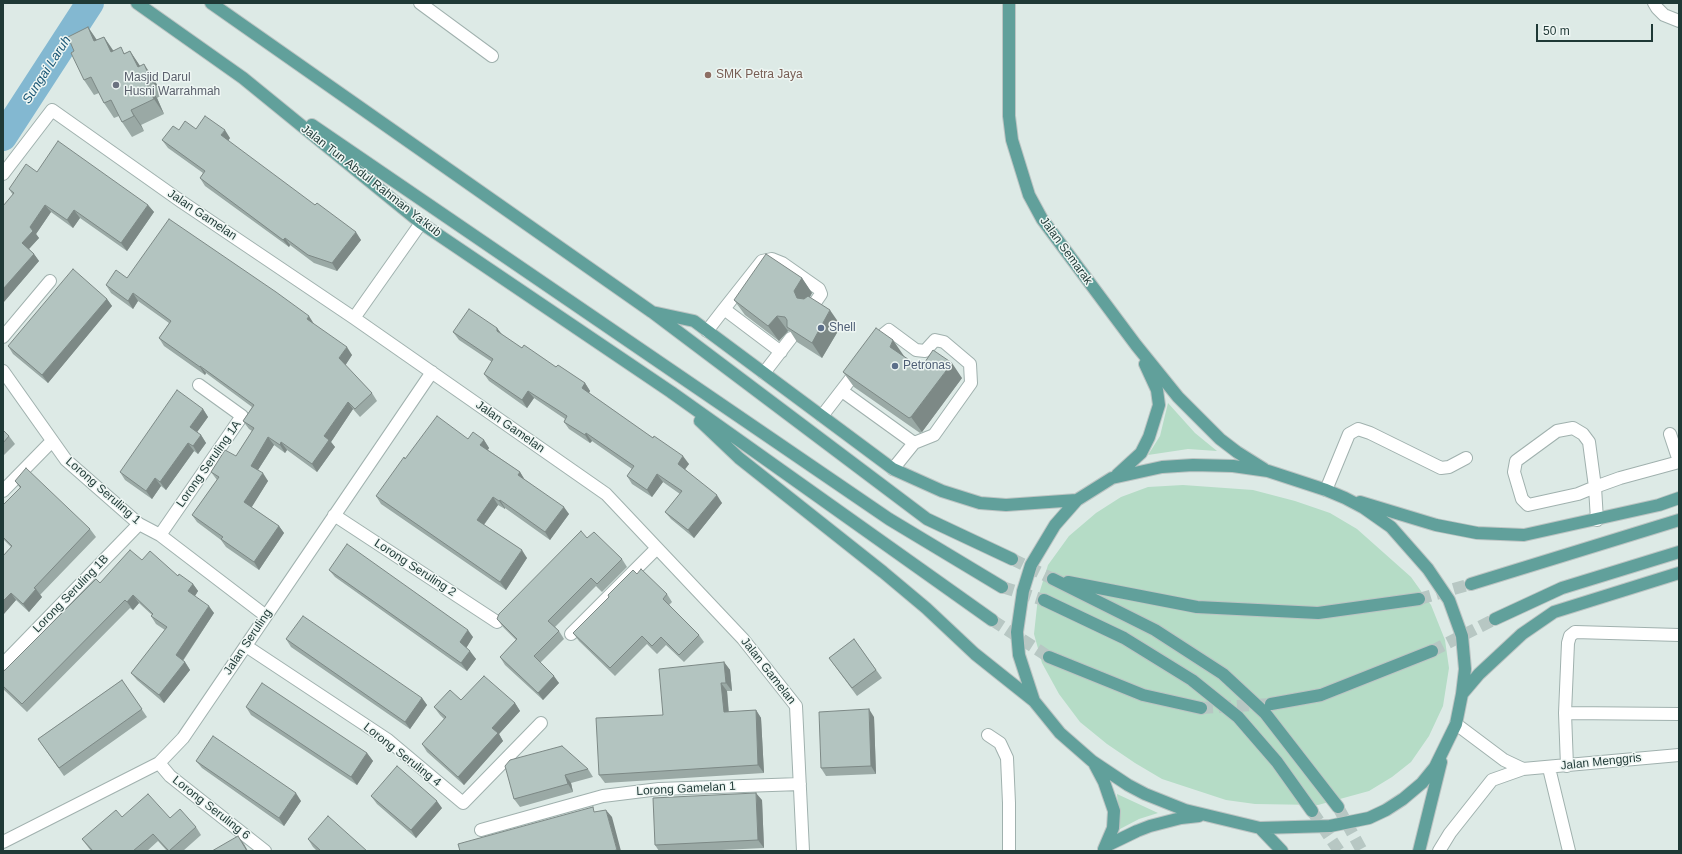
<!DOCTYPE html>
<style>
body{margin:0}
#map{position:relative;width:1682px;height:854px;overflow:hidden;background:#ddeae6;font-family:Arial,sans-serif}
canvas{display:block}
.frame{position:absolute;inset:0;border:4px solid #1f3936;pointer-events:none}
.scale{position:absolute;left:1536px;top:24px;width:117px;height:18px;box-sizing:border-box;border:2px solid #1f3936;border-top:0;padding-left:5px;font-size:12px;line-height:14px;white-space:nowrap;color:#1f3936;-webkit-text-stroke:3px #eef6f3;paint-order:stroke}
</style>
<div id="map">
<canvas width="1682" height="854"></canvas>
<div class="frame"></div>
<div class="scale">50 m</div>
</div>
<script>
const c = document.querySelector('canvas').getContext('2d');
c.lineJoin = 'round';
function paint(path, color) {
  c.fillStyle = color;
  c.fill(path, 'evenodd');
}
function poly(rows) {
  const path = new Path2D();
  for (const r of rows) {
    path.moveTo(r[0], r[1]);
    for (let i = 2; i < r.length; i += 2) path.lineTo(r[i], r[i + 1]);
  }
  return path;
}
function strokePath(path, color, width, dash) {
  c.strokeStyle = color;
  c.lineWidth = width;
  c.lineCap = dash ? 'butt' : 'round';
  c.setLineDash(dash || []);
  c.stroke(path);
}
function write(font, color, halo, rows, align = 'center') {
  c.font = font + ' Arial,sans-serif';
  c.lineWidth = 3;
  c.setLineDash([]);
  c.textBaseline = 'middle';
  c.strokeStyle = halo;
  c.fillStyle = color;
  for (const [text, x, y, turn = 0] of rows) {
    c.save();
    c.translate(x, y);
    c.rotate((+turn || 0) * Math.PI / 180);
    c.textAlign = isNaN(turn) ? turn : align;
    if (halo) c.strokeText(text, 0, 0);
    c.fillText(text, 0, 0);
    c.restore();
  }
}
const green = poly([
 [1168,403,1195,433,1217,451,1188,449,1148,455,1160,436],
 [1183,485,1253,490,1295,501,1330,513,1357,529,1411,577,1431,605,1445,640,1449,668,1443,706,1429,736,1411,762,1392,777,1369,791,1318,805,1255,804,1226,800,1162,779,1135,763,1107,744,1080,722,1059,694,1042,663,1034,634,1038,597,1048,565,1069,536,1096,513,1121,497,1148,487],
 [1117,794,1158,813,1139,819,1120,829]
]);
const river = poly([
 [3,137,90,3]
]);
const majorTunnel = poly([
 [1012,559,1053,579],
 [1002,587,1044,600],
 [1419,599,1471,584],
 [992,620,1049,657],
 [1432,651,1495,619],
 [1201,708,1271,704],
 [1338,807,1362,851],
 [1312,811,1339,851]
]);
const minor = poly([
 [420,3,492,56],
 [1654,3,1657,8,1664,15,1679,21],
 [3,174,52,110,182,202,354,318,606,494,743,639,796,706,803,851],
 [354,318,421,223],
 [707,331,724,309],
 [3,337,50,281],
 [875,347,884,334,889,330,916,350,925,351,935,340,944,342,970,364,971,383,934,435,914,443,893,469],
 [781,352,724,309,762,261,772,259,782,263,819,289,821,294,812,307],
 [3,371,66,460,139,524,160,535,266,616],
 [764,373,791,338],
 [842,391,914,443],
 [822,416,859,368],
 [1670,434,1679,461],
 [1326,490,1349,434,1358,429,1370,433,1441,468,1449,467,1466,458],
 [3,491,52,441],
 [334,515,497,622],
 [1597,520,1595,487,1589,442,1583,434,1573,428,1557,431,1516,461,1514,472,1522,499,1528,505,1578,494,1595,487,1620,478,1679,462],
 [160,535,242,416,199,385],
 [571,634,657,548],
 [246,646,388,740,463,803,541,723],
 [3,664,139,524],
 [1565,713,1679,714],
 [1456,724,1504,760,1523,769],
 [988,735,1000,743,1007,758,1009,803,1009,851],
 [159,763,170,776,265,851],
 [1567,766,1565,713,1568,643,1570,636,1575,632,1679,635],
 [1549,768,1569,851],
 [481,830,603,796,659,789,800,784],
 [3,842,159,763,183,738,432,372],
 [1439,851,1450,833,1492,780,1523,769,1679,755]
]);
const major = poly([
 [137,3,243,78,421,223,671,392,992,620],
 [211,3,652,312,927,519,1012,559],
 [1009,3,1009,116,1012,140,1029,195,1042,219,1136,345,1178,397,1220,439,1237,452,1264,469],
 [312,125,889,519,1002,587],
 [652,312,694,321,893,469,942,491,980,503,1006,505,1077,500,1112,478,1162,467,1193,465,1233,466,1268,471,1326,490,1345,498,1364,508,1391,527,1428,569,1449,600,1462,636,1465,669,1462,694,1456,724,1435,767,1422,783,1403,799,1386,810,1369,818,1330,826,1260,828,1185,810,1145,794,1128,785,1092,761,1060,733,1034,701,1019,655,1017,632,1023,591,1031,565,1055,525,1077,500],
 [700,421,739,458,883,572,926,608,975,654,1034,701],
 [1117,475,1141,453,1149,437,1159,405,1157,390,1145,364],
 [1360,502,1436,525,1477,533,1524,535,1659,505,1679,498],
 [1053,579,1155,630,1223,674,1265,713,1338,807],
 [1068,582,1197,607,1318,613,1419,599],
 [1471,584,1679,520],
 [1044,600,1124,638,1192,680,1238,717,1277,762,1312,811],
 [1495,619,1562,588,1679,552],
 [1049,657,1143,695,1201,708],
 [1462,694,1479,674,1522,634,1554,612,1679,573],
 [1271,704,1321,695,1432,651],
 [1095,765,1104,782,1114,811,1113,828,1104,849],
 [1260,828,1282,851],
 [1106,846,1137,831,1150,826,1181,818,1199,816],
 [1419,851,1441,762]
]);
const wall = poly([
 [88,27,97,40,104,37,113,50,125,53,130,51,140,66,154,79,162,95,157,98,164,114,141,125,144,131,132,137,122,122,119,116,114,118,104,103,99,93,94,95,84,80],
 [196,129,230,138,228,141,361,240,337,271,314,263,290,245,289,247,205,186,200,178,203,173,168,148,162,140,179,130],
 [37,172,148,205,154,212,127,251,80,218,73,228,51,212,36,234,39,238,29,249,34,254,39,261,3,303,3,206,13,195,9,189],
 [127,278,314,324,352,355,345,365,372,393,377,401,360,417,353,409,331,442,335,447,317,472,287,450,285,453,274,445,258,470,268,481,251,507,279,526,284,533,259,570,226,547,221,540,197,522,192,515,217,480,211,472,236,456,252,431,249,429,243,421,252,407,206,373,205,375,164,346,159,338,169,323,138,301,133,309,111,293,106,285],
 [802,278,812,293,810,297,841,326,822,358,797,342,790,331,788,331,779,341,745,315,734,300],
 [107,299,112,306,48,383,13,354,8,346],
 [497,328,502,335,522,348,556,367,585,383,590,391,589,393,689,464,685,469,722,503,694,538,671,519,665,512,680,494,663,482,652,497,632,484,627,476,632,469,592,441,590,443,569,429,564,422,565,419,534,398,527,408,489,381,484,374,492,362,459,340,453,332],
 [904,356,921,368,962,378,922,432,920,433,854,387,843,372],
 [203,409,208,417,197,432,201,435,206,443,198,454,194,451,166,490,161,486,152,499,125,480,120,472],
 [3,430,9,436,15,444,3,456],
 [468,439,484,440,489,448,488,450,520,472,524,479,569,514,550,540,505,508,505,509,498,505,484,525,527,558,506,590,381,504,376,496,405,459],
 [15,481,90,529,96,537,40,595,42,597,29,612,16,600,3,615,3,556,11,547,3,539,3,505,20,488],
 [587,538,622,559,627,567,602,592,596,586,555,627,559,631,564,639,540,663,559,683,543,700,505,665,500,657,516,640,503,627,497,619],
 [142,560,178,576,193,584,198,591,195,596,214,613,183,661,185,662,190,670,164,703,137,680,131,673,165,630,156,624,151,616,152,615,139,603,133,610,130,608,27,712,3,689,3,672,100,583],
 [329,570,473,637,466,648,476,659,467,671,335,577],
 [637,574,667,594,672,602,669,605,699,635,704,642,684,662,666,645,657,654,647,644,615,676,579,641,573,633,609,597,608,595],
 [286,639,422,698,427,705,410,729,291,647],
 [854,639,882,678,857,696,829,658],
 [724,662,730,670,732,691,727,691,729,712,756,710,761,718,764,773,605,783,599,775,663,715],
 [122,680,147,717,64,776,38,739],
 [461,700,515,703,520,711,499,734,503,741,464,785,427,752,422,744,444,719,440,715,434,707],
 [246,707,367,753,373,761,357,785,251,715],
 [874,717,876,774,826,776,821,768],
 [510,760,588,769,593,777,571,783,573,792,520,807,514,799],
 [196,761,301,801,284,826,202,768],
 [371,796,442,808,416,838,377,804],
 [762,800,764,848,701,851,659,851,655,845],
 [122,817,170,818,196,827,201,835,183,851,167,851,158,841,147,851,91,851,82,839],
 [308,839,367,851,317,851,313,847]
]);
const shadedWall = poly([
 [88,27,98,42,94,41],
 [104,37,114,52,111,52],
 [130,51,140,66,138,67],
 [144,64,154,79,162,95,151,80],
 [146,83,157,98,164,114,154,99],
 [131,110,141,125,144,131,134,116],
 [225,130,230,138,226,143,221,135],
 [45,205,51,212,36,234,39,238,27,251,22,243,30,227],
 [148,205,154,212,127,251,121,243],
 [74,210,80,218,73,228,67,220],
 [356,232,361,240,337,271,332,263],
 [285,238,290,245,289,247,283,240],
 [34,254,39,261,3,303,3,289],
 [802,278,812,293,805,306,797,298,794,291],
 [133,293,138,301,133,309,128,301],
 [107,299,112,306,48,383,42,375],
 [830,310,841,326,822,358,812,343],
 [309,316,314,324,312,327,307,319],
 [777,316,788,331,779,341,768,326],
 [497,328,503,336,497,331],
 [893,340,904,356,900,362,890,347],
 [347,347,352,355,345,366,339,358],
 [952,363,962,378,922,432,911,417],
 [200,366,206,373,205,375,200,367],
 [585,383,590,391,587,396,582,388],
 [528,391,534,398,527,408,522,400],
 [348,402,353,409,331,442,335,447,317,472,312,464,324,436],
 [203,409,208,417,195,435,190,427],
 [586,433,592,441,590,443,585,435],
 [201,435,206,443,198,454,193,446],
 [268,437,274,445,256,473,251,466],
 [484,440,489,448,486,452,480,445],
 [281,442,287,450,285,453,280,445],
 [188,443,194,451,166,490,160,482],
 [683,456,689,464,683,472,678,464],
 [520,472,525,480,518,475],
 [263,473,268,481,250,510,244,502],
 [657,474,663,482,652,497,647,490],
 [155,478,161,486,152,499,146,491],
 [717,495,722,503,694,538,688,530],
 [493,497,498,505,482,527,477,520],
 [500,500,505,508,505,509,499,501],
 [564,507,569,514,550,540,545,532],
 [279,526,284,533,259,570,254,562],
 [522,550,527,558,506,590,500,582],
 [193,584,198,591,193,599,188,591],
 [36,589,42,597,29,612,23,604],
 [11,593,16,600,3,615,3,601],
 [133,595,139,603,133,610,127,602],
 [209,606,214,613,181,663,176,655],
 [468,630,473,637,465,650,460,642],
 [470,651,476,659,467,671,461,663],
 [185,662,190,670,164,703,159,695],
 [724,662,730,670,732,691,726,683],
 [554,676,559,683,543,700,538,693],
 [721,683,727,691,729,720,724,712],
 [422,698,427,705,410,729,405,722],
 [515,703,520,711,499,734,503,741,464,785,458,777,492,728],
 [869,709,874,717,876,774,871,766],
 [756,710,761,718,764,773,758,765],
 [367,753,373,761,357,785,351,777],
 [565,775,571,783,573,792,568,784],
 [296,793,301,801,284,826,279,818],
 [756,793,762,800,764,848,758,840],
 [437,801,442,808,416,838,411,830],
 [606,810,612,817,621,851,618,851,617,850],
 [238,836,244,844,248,851,247,851]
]);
const building = poly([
 [88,27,94,41,104,37,111,52,121,47,124,54,130,51,138,67,144,64,151,80,146,83,154,99,131,110,134,116,122,122,111,100,104,103,91,77,84,80,71,53,74,51,68,37,88,27],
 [205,116,225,130,221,135,315,205,317,203,356,232,332,263,308,255,285,238,283,240,200,178,205,171,162,140,173,126,179,130,185,121,196,129,205,116],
 [58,141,148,205,121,243,74,210,67,220,45,205,30,227,33,231,22,243,34,254,3,289,3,206,14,193,9,189,26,164,37,172,58,141],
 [169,219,276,292,309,316,307,319,347,347,339,358,372,393,355,409,348,402,324,436,329,440,312,464,281,442,280,445,268,437,251,466,263,473,244,502,279,526,254,562,221,539,223,537,192,515,219,477,211,472,225,450,236,456,254,428,243,421,254,405,200,366,200,367,159,338,171,321,133,293,128,301,106,285,116,270,127,278,169,219],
 [766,254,802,278,794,291,797,298,804,299,808,296,830,310,812,343,787,327,787,320,785,317,777,316,768,326,734,300,766,254],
 [73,269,107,299,42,375,8,346,73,269],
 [469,309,497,328,497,331,522,348,524,345,556,367,558,365,585,383,582,388,653,438,654,436,683,456,678,464,717,495,688,530,665,512,682,491,657,474,647,490,627,476,634,466,586,433,585,435,564,422,567,416,528,391,522,400,484,374,493,359,453,332,469,309],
 [876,328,893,340,890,347,921,368,933,350,952,363,911,417,909,418,843,372,876,328],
 [177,390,203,409,190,427,201,435,193,446,188,443,160,482,155,478,146,491,120,472,177,390],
 [437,416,468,439,473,432,484,440,480,445,520,472,518,475,564,507,545,532,500,500,499,501,493,497,477,520,522,550,500,582,376,496,404,457,405,459,437,416],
 [3,430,9,436,3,443,3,430],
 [26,468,90,529,34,588,36,589,23,604,11,593,3,601,3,556,12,546,3,537,3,505,21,487,15,481,26,468],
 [581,531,587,538,594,532,622,559,597,584,591,578,548,621,559,631,534,656,554,676,538,693,500,657,517,639,497,619,499,614,581,531],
 [347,544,468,630,460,642,470,651,461,663,329,570,347,544],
 [130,550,142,560,150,551,178,576,179,574,193,584,188,591,209,606,176,655,185,662,159,695,131,673,167,627,151,616,153,614,133,595,127,602,125,600,22,704,3,686,3,672,96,579,100,583,130,550],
 [641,569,667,594,663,599,699,635,679,655,661,637,652,646,642,636,610,668,573,633,609,597,608,595,633,570,637,574,641,569],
 [303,616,422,698,405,722,286,639,303,616],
 [854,639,876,670,852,688,829,658,854,639],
 [724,662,726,683,721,683,724,712,756,710,758,765,599,775,596,718,663,715,659,669,724,662],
 [484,676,515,703,492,728,498,733,458,777,422,744,446,717,434,707,450,690,461,700,484,676],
 [122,680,142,709,59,768,38,739,122,680],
 [262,683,367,753,351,777,246,707,262,683],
 [869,709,871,766,821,768,819,712,869,709],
 [213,736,296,793,279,818,196,761,213,736],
 [562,746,588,769,565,775,568,784,514,799,505,766,510,760,562,746],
 [397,766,437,801,411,830,371,796,397,766],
 [756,793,758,840,655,845,653,798,756,793],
 [148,794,170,818,180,809,196,827,169,851,153,834,133,851,93,851,82,839,116,810,122,817,148,794],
 [593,807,594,812,606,810,617,850,612,851,460,851,458,844,593,807],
 [328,816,367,851,321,851,308,839,328,816],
 [238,836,247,851,212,851,238,836]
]);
const markers = [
 [708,75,4,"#8d6e63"],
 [116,85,4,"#6b7280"],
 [821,328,4,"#5c6f8a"],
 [895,366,4,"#5c6f8a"]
];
const educationNames = [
 ["SMK Petra Jaya",716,75]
];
const worshipNames = [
 ["Masjid Darul",124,78],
 ["Husni Warrahmah",124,92]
];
const streetNames = [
 ["Jalan Tun Abdul Rahman Ya'kub",371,181,38],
 ["Jalan Gamelan",202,215,34],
 ["Jalan Semarak",1066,251,54],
 ["Jalan Gamelan",510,427,35],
 ["Lorong Seruling 1A",209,464,-55],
 ["Lorong Seruling 1",103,491,41],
 ["Lorong Seruling 2",415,568,33],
 ["Lorong Seruling 1B",71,594,-46],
 ["Jalan Seruling",248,642,-56],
 ["Jalan Gamelan",768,671,52],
 ["Lorong Seruling 4",402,755,38],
 ["Jalan Menggris",1601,762,-6],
 ["Lorong Gamelan 1",686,789,-3],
 ["Lorong Seruling 6",211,808,38]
];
const serviceNames = [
 ["Shell",829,328],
 ["Petronas",903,366]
];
const waterNames = [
 ["Sungai Laruh",47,70,-57]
];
paint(green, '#b5dcc6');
strokePath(river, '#83b8d1', 28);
strokePath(majorTunnel, '#b7c7c3', 12, [12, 6]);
strokePath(minor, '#a0b1ae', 14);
strokePath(major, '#bcc4c3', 14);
strokePath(minor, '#fff', 12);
strokePath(major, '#61a09b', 12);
paint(wall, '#9aa9a5');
paint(shadedWall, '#7d8986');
paint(building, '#b3c4c0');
strokePath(building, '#7d8986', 1);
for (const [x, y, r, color] of markers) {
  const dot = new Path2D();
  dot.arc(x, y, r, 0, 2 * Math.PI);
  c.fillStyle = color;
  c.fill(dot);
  strokePath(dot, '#eef6f3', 1.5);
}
write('12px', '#785e54', '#eef6f3', educationNames, 'left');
write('12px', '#5b616d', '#eef6f3', worshipNames, 'left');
write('12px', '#1f3936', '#eef6f3', streetNames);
write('12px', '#4e5e75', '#eef6f3', serviceNames, 'left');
write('italic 13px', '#195675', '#eef6f3', waterNames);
</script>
